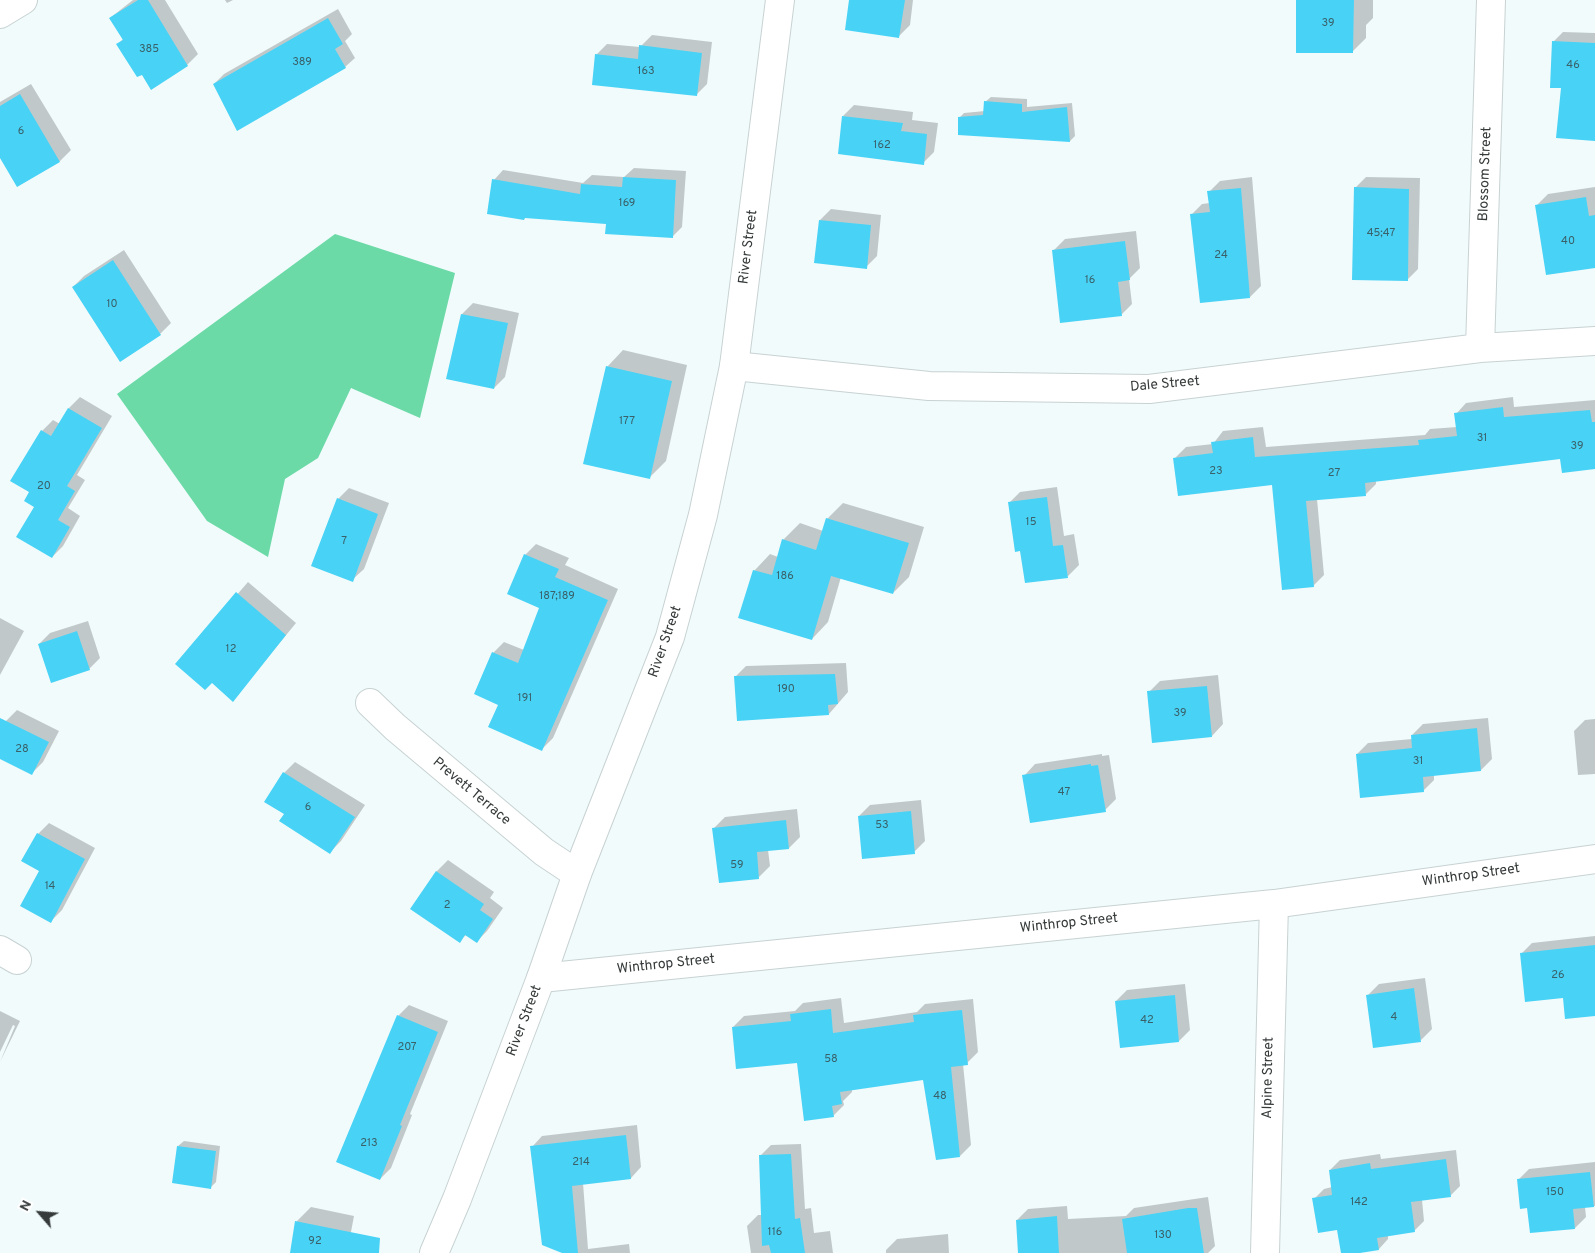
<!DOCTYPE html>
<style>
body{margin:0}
#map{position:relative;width:1595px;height:1253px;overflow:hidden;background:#f1fbfc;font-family:Overpass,sans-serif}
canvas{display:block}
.north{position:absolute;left:15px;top:1188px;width:50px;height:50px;-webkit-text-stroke:4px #fff;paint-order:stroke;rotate:297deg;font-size:14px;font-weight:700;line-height:20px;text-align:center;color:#363a3a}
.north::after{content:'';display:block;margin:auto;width:18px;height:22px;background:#363a3a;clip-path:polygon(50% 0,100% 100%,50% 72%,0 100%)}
</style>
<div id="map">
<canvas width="1595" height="1253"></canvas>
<div class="north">N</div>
</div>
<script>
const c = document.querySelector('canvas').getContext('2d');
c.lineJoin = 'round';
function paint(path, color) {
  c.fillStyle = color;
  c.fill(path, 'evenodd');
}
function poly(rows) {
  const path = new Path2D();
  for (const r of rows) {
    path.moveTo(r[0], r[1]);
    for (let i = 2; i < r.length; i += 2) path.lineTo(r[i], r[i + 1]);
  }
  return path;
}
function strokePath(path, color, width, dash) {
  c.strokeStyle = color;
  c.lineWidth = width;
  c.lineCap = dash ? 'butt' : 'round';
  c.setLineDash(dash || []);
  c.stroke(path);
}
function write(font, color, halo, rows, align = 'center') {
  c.font = font + ' Overpass,sans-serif';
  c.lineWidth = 4;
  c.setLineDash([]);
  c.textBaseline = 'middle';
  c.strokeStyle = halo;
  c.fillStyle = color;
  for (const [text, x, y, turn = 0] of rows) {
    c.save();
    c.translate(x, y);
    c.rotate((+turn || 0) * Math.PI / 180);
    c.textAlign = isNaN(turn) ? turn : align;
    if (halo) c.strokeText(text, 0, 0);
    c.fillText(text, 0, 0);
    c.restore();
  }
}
const forest = poly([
 [335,234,455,273,420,418,351,388,318,458,285,479,268,557,207,521,117,394]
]);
const shadow = poly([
 [133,0,165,0,198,54,187,65,142,73,118,44,124,38,110,18],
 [225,0,233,0,227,3],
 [850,0,913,0,910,25,899,36],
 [1298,0,1373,0,1373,18,1366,25,1366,38,1352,52],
 [338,9,352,34,345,41,355,58,345,67,214,84,224,74],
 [1563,32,1595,33,1595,138,1562,87,1553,42],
 [652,35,712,42,707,84,696,95,596,55,607,44,640,47],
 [31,84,71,150,60,161,18,186,0,156,0,102],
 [991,97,1027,99,1027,107,1072,103,1075,136,1070,141,959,118,964,113,985,111,985,102],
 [854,105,913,112,912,120,938,123,934,152,923,163,843,116],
 [634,168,686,171,682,227,672,237,607,222,494,180,503,170,583,183,592,175,624,177],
 [1252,177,1261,286,1250,297,1191,215,1202,204,1210,203,1209,192,1220,181],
 [1366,177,1420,178,1418,269,1407,280,1355,188],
 [1595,187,1595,267,1537,205,1548,194],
 [831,209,881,215,877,256,866,267,820,220],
 [1136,231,1140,268,1129,279,1132,304,1121,315,1054,250,1065,239],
 [124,250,171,323,160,334,73,287,84,276],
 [473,303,519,313,505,377,494,388,462,314],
 [623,350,687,365,666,461,649,478,607,367],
 [80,397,112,416,77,475,85,480,68,508,80,516,63,546,52,557,31,492,42,431,53,420,60,424,69,408],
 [1513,397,1514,407,1595,400,1595,468,1561,457,1376,480,1376,484,1365,495,1317,499,1324,575,1313,586,1274,484,1175,458,1186,447,1213,444,1223,431,1263,427,1266,447,1425,435,1430,429,1457,427,1456,414,1466,403],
 [1057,487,1064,536,1074,534,1079,565,1068,576,1022,550,1009,503,1020,492],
 [349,488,389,503,364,569,352,580,338,499],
 [843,503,924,527,909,577,893,593,841,577,828,622,812,639,754,571,770,554,778,557,783,540,800,523,823,531,827,519],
 [536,544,569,558,565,565,618,589,553,738,542,749,500,704,476,693,493,653,504,642,524,650,540,607,525,555],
 [248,582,296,623,233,700,212,682,177,664],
 [0,618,24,631,0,675],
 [88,621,100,658,89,669,39,644,50,633],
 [846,663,848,692,829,714,735,677,746,666],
 [1218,675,1223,724,1212,736,1149,692,1160,681],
 [17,710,59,731,43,762,32,773,0,757,0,733,6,721],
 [1488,718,1492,759,1481,770,1434,774,1434,780,1423,791,1357,754,1368,743,1412,739,1412,735,1423,724],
 [1595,719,1595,774,1578,775,1574,731,1585,720],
 [1102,754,1102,756,1109,755,1116,799,1105,810,1024,776,1035,764],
 [295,762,365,805,341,841,330,852,286,813,284,773],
 [921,800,925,841,914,852,859,816,870,805],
 [797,809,800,837,789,848,768,850,770,866,759,877,714,828,725,817],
 [49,823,95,848,62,910,51,921,38,834],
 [448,860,494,892,490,898,503,908,487,931,476,942,466,935,459,941,412,908,437,871],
 [1595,936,1595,1015,1564,996,1521,954,1532,943],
 [1425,978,1432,1029,1421,1040,1368,995,1379,984],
 [1185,984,1190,1030,1179,1041,1116,1001,1127,990],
 [841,998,844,1023,917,1012,925,1004,973,999,978,1052,967,1063,963,1064,971,1145,960,1156,924,1078,852,1089,852,1092,843,1101,844,1105,833,1116,798,1062,733,1027,744,1016,795,1011,803,1003],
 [409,1005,448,1021,410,1114,412,1115,391,1168,380,1179,337,1161,398,1016],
 [0,1011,20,1021,0,1062,15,1026,13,1025,0,1052],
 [637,1125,641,1167,631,1178,583,1183,588,1249,629,1244,630,1253,565,1253,532,1147,542,1136],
 [184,1141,220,1146,216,1182,211,1187,178,1146],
 [801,1144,805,1209,811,1208,814,1233,830,1231,833,1253,751,1253,747,1226,758,1215,762,1215,760,1156,771,1145],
 [1456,1150,1460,1186,1450,1196,1422,1200,1424,1221,1414,1231,1388,1235,1388,1239,1379,1249,1342,1253,1338,1228,1314,1199,1324,1189,1332,1187,1330,1170,1340,1160,1380,1154,1381,1159],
 [1595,1162,1595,1206,1585,1207,1586,1217,1575,1228,1529,1207,1518,1180,1529,1169],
 [1208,1197,1215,1246,1208,1253,1020,1253,1017,1220,1028,1209,1067,1206,1068,1219,1126,1216,1134,1208],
 [311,1207,354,1216,347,1253,291,1253,296,1222],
 [948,1234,949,1253,886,1253,886,1250,897,1239]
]);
const building = poly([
 [138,0,148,0,188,66,151,90,142,75,137,77,116,44,123,40,109,18],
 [849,0,905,0,899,38,845,30],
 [1296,0,1354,0,1353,53,1296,53],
 [328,18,343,44,335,49,346,68,237,131,213,84],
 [1552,41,1595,43,1595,141,1556,138,1561,88,1550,88],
 [639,45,702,53,697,96,592,85,595,54,638,59],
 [20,94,60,162,17,187,0,158,0,106],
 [984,101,1022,104,1022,112,1067,107,1070,142,958,135,958,117,983,115],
 [842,116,903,123,901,131,927,134,924,165,838,154],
 [623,177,676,180,673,238,605,234,606,224,525,218,524,220,487,214,492,179,580,194,581,184,622,187],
 [1354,187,1409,189,1408,281,1352,280],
 [1241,188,1250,298,1200,303,1190,214,1210,212,1207,191],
 [1586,197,1589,216,1595,215,1595,268,1546,275,1535,205],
 [819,220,871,225,867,269,814,263],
 [1125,241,1130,280,1118,282,1122,316,1060,323,1052,250],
 [113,260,161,335,120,362,72,287],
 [461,314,508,323,494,389,446,379],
 [606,366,672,381,650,479,583,464],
 [1503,407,1504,417,1590,410,1592,422,1595,422,1595,469,1562,473,1560,459,1365,483,1366,496,1306,501,1314,587,1282,590,1272,485,1178,496,1173,458,1213,453,1211,442,1253,437,1255,457,1419,445,1418,440,1457,436,1454,413],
 [68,408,102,428,67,486,75,491,58,520,70,527,52,558,16,537,34,507,24,501,29,492,10,481,41,430,51,436],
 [1047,497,1053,546,1063,545,1068,578,1025,583,1020,551,1015,552,1008,502],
 [337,498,378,514,353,582,311,566],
 [826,518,909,543,893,594,831,576,812,640,738,618,753,570,772,575,782,539,816,550],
 [524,554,559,569,555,577,608,600,542,751,488,727,498,705,474,694,492,652,518,663,539,608,507,594],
 [236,592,286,635,233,702,212,683,205,690,175,664],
 [77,631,90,670,51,683,38,644],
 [835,674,838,704,828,705,829,715,737,721,734,676],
 [1207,686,1212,737,1152,743,1147,691],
 [0,718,49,742,32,775,0,759],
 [1477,728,1481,771,1423,777,1424,792,1360,798,1356,754,1412,748,1411,735],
 [1091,764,1091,766,1098,765,1106,812,1030,823,1022,775],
 [283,772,355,817,330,854,279,821,284,814,264,802],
 [911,811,915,854,862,859,858,816],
 [786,820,789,849,757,852,759,879,719,883,712,828],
 [37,833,85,859,51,923,20,906,39,871,21,861],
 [436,871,484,904,480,910,493,919,477,943,465,935,460,943,410,909],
 [1595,945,1595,1016,1565,1019,1563,998,1525,1002,1520,953],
 [1414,988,1421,1042,1373,1048,1366,995],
 [1175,995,1179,1042,1120,1048,1115,1001],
 [831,1009,833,1033,914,1022,913,1015,962,1010,968,1065,951,1067,960,1157,936,1160,923,1080,840,1092,842,1104,832,1106,834,1117,804,1121,797,1063,736,1069,732,1027,791,1021,790,1014],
 [397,1015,438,1032,400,1125,402,1126,380,1180,336,1162],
 [626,1135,631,1179,572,1186,578,1253,562,1253,542,1245,530,1146],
 [177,1146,216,1151,211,1189,172,1183],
 [791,1154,795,1219,800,1218,805,1253,771,1253,769,1245,762,1246,759,1155],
 [1446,1159,1451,1197,1411,1202,1415,1232,1377,1238,1379,1250,1360,1253,1341,1253,1337,1230,1318,1233,1312,1198,1332,1195,1329,1170,1370,1163,1371,1169],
 [1590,1172,1594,1207,1573,1209,1575,1229,1530,1233,1527,1208,1520,1209,1517,1179],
 [1188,1208,1197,1208,1204,1253,1127,1253,1122,1219],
 [1057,1216,1059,1253,1018,1253,1016,1220],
 [295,1221,380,1238,379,1253,290,1253]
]);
const street = poly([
 [1480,348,1491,0],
 [734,366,929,386,1149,389,1480,348,1595,341],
 [370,703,395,727,544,852,577,874],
 [0,950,17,960],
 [541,978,1274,904,1595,859],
 [1265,1253,1274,904]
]);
const secondary = poly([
 [0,14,23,0],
 [434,1253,457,1199,541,978,577,874,670,637,703,515,734,366,780,0]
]);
const numberNames = [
 ["39",1328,24],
 ["385",149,50],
 ["389",302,63],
 ["46",1573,66],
 ["163",646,72],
 ["6",21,132],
 ["162",882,146],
 ["169",627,204],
 ["45;47",1381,234],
 ["40",1568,242],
 ["24",1221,256],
 ["16",1090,281],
 ["10",112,305],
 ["177",627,422],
 ["31",1482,439],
 ["39",1577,447],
 ["23",1216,472],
 ["27",1334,474],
 ["20",44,487],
 ["15",1031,523],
 ["7",344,542],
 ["186",785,577],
 ["187;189",557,597],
 ["12",231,650],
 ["190",786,690],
 ["191",525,699],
 ["39",1180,714],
 ["28",22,750],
 ["31",1418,762],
 ["47",1064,793],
 ["6",308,808],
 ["53",882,826],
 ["59",737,866],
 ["14",50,887],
 ["2",447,906],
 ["26",1558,976],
 ["4",1394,1018],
 ["42",1147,1021],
 ["207",407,1048],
 ["58",831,1060],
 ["48",940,1097],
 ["213",369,1144],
 ["214",581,1163],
 ["150",1555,1193],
 ["142",1359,1203],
 ["116",775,1233],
 ["130",1163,1236],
 ["92",315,1242]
];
const streetNames = [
 ["Blossom Street",1486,174,-88],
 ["River Street",749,247,-83],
 ["Dale Street",1165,385,-5],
 ["River Street",666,642,-71],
 ["Prevett Terrace",471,792,40],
 ["Winthrop Street",1471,876,-8],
 ["Winthrop Street",1069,924,-6],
 ["Winthrop Street",666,965,-6],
 ["River Street",525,1021,-69],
 ["Alpine Street",1269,1078,-89]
];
paint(forest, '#6cdaa7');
paint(shadow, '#0003');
paint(building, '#48d2f5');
strokePath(street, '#c8d2d2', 30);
strokePath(secondary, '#c8d2d2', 30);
strokePath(street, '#fff', 28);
strokePath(secondary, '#fff', 28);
write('11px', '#3a6069', null, numberNames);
write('14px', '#363a3a', '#fff', streetNames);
</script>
